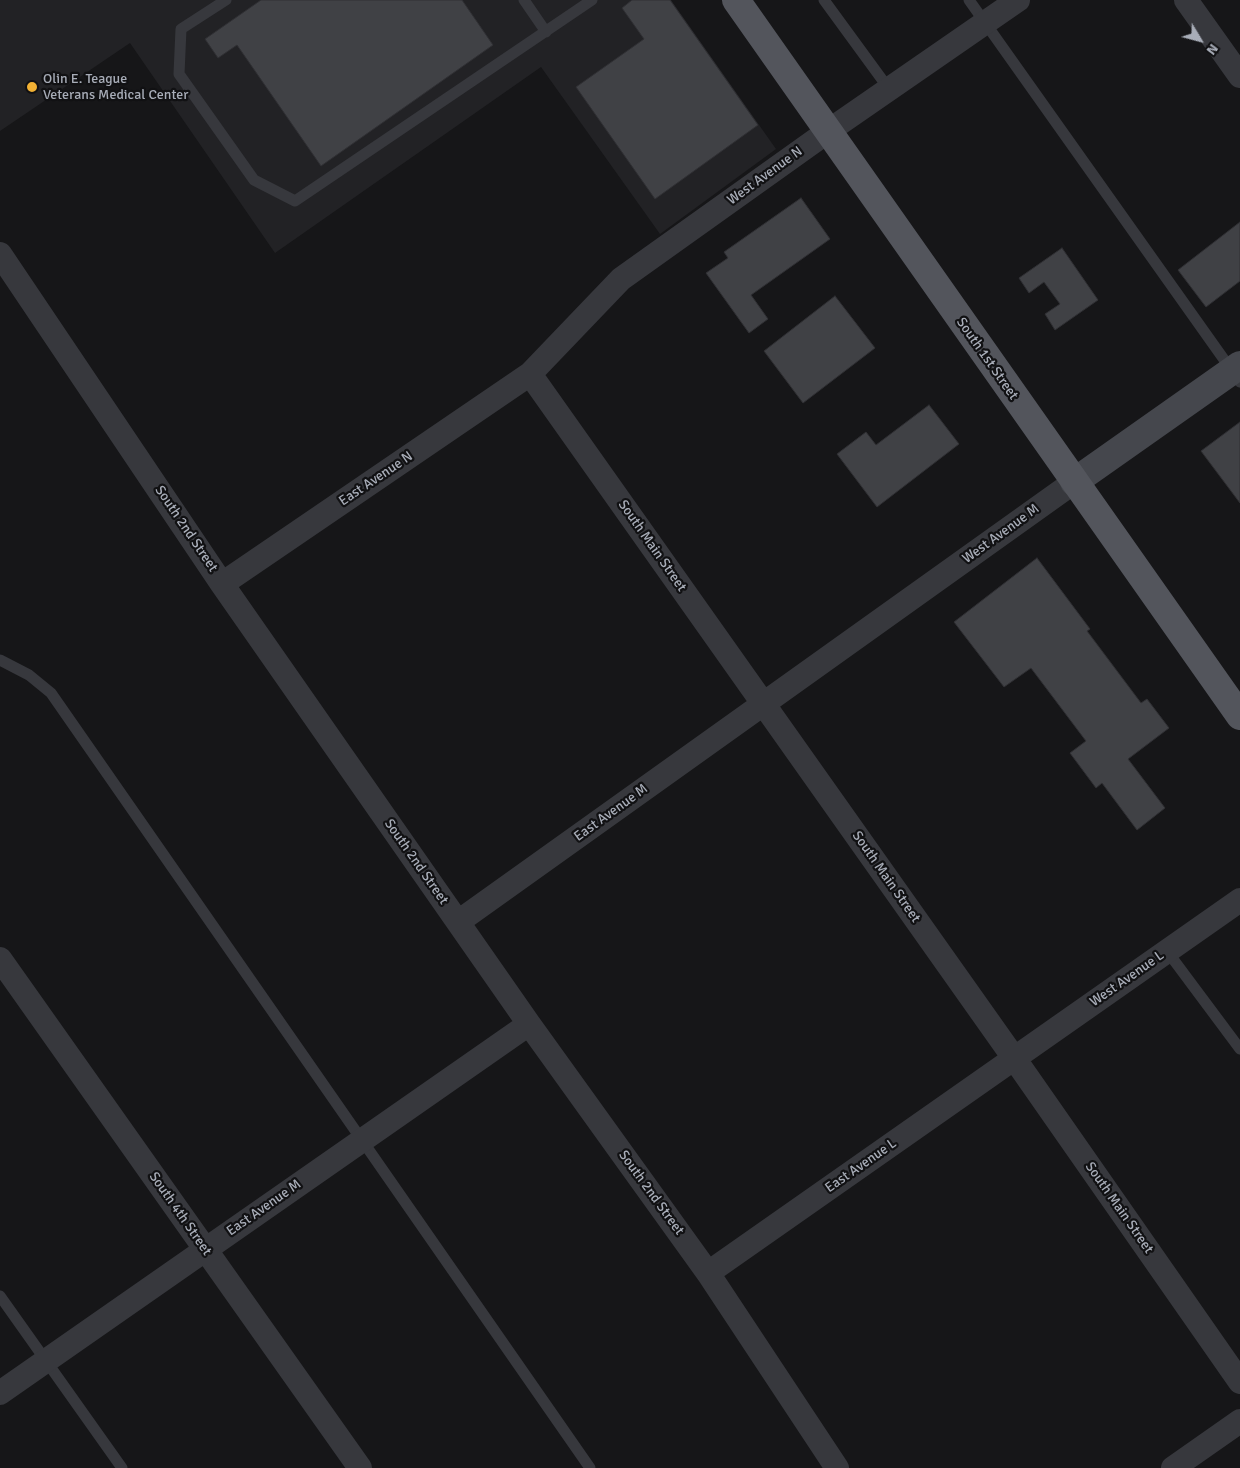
<!DOCTYPE html>
<style>
body{margin:0}
#map{position:relative;width:1240px;height:1468px;overflow:hidden;background:#161618;font-family:Signika,sans-serif}
canvas{display:block}
.north{position:absolute;left:1175px;top:15px;width:50px;height:50px;-webkit-text-stroke:4px #111113;paint-order:stroke;rotate:127deg;font-size:14px;font-weight:700;line-height:20px;text-align:center;color:#a8adb8}
.north::after{content:'';display:block;margin:auto;width:18px;height:22px;background:#a8adb8;clip-path:polygon(50% 0,100% 100%,50% 72%,0 100%)}
</style>
<div id="map">
<canvas width="1240" height="1468"></canvas>
<div class="north">N</div>
</div>
<script>
const c = document.querySelector('canvas').getContext('2d');
c.lineJoin = 'round';
function paint(path, color) {
  c.fillStyle = color;
  c.fill(path, 'evenodd');
}
function poly(rows) {
  const path = new Path2D();
  for (const r of rows) {
    path.moveTo(r[0], r[1]);
    for (let i = 2; i < r.length; i += 2) path.lineTo(r[i], r[i + 1]);
  }
  return path;
}
function strokePath(path, color, width, dash) {
  c.strokeStyle = color;
  c.lineWidth = width;
  c.lineCap = dash ? 'butt' : 'round';
  c.setLineDash(dash || []);
  c.stroke(path);
}
function write(font, color, halo, rows, align = 'center') {
  c.font = font + ' Signika,sans-serif';
  c.lineWidth = 4.5;
  c.setLineDash([]);
  c.textBaseline = 'middle';
  c.strokeStyle = halo;
  c.fillStyle = color;
  for (const [text, x, y, turn = 0] of rows) {
    c.save();
    c.translate(x, y);
    c.rotate((+turn || 0) * Math.PI / 180);
    c.textAlign = isNaN(turn) ? turn : align;
    if (halo) c.strokeText(text, 0, 0);
    c.fillText(text, 0, 0);
    c.restore();
  }
}
const built = poly([
 [0,0,671,0,776,149,660,234,541,67,275,253,130,43,0,131]
]);
const building = poly([
 [261,0,462,0,493,45,321,166,237,45,218,58,205,39,261,0],
 [632,0,670,0,758,125,655,199,576,87,644,39,622,8,632,0],
 [801,198,830,239,751,295,768,319,749,333,706,273,728,258,724,252,801,198],
 [1240,222,1240,281,1206,307,1178,270,1240,222],
 [1062,248,1098,300,1055,330,1045,314,1060,304,1044,282,1029,293,1019,278,1062,248],
 [835,296,875,348,803,403,764,351,835,296],
 [929,405,959,444,877,507,837,454,866,432,876,445,929,405],
 [1240,422,1240,503,1201,451,1240,422],
 [1037,558,1090,629,1087,631,1141,703,1147,699,1169,728,1128,759,1165,808,1137,830,1102,783,1096,788,1070,753,1086,741,1031,668,1004,687,954,622,1037,558]
]);
const lane = poly([
 [226,0,181,29,179,74,254,180,295,201,592,0],
 [524,0,546,32],
 [824,0,889,89],
 [969,0,1240,382],
 [0,660,29,675,51,693,590,1468],
 [1167,951,1240,1049],
 [0,1296,122,1468]
]);
const street = poly([
 [1186,0,1240,76],
 [0,254,222,584,529,1024,708,1273,837,1468],
 [530,374,1014,1058,1240,1382],
 [222,584,530,374,621,279,827,132,1018,0],
 [458,922,1074,482],
 [0,959,360,1468],
 [708,1273,1240,900],
 [0,1393,529,1024],
 [1173,1468,1240,1421]
]);
const secondary = poly([
 [1074,482,1240,365]
]);
const primary = poly([
 [736,0,1240,716]
]);
const markers = [
 [32,87,6,"#f2b134"]
];
const poiNames = [
 ["Olin E. Teague",43,79],
 ["Veterans Medical Center",43,95]
];
const streetNames = [
 ["West Avenue N",765,176,-36],
 ["South 1st Street",987,359,55],
 ["East Avenue N",376,479,-34],
 ["South 2nd Street",186,529,56],
 ["West Avenue M",1001,534,-36],
 ["South Main Street",652,546,55],
 ["East Avenue M",611,813,-36],
 ["South 2nd Street",416,862,55],
 ["South Main Street",886,877,55],
 ["West Avenue L",1127,979,-35],
 ["East Avenue L",861,1166,-35],
 ["South 2nd Street",651,1193,54],
 ["East Avenue M",264,1208,-35],
 ["South Main Street",1119,1208,55],
 ["South 4th Street",180,1214,55]
];
paint(built, '#222225');
paint(building, '#404145');
strokePath(building, '#303034', 1);
strokePath(lane, '#37383d', 11);
strokePath(street, '#37383d', 24);
strokePath(secondary, '#45474d', 28);
strokePath(primary, '#53555c', 28);
for (const [x, y, r, color] of markers) {
  const dot = new Path2D();
  dot.arc(x, y, r, 0, 2 * Math.PI);
  c.fillStyle = color;
  c.fill(dot);
  strokePath(dot, '#111113', 2);
}
write('14px', '#a8adb8', '#111113', poiNames, 'left');
write('14px', '#a8adb8', '#111113', streetNames);
</script>
